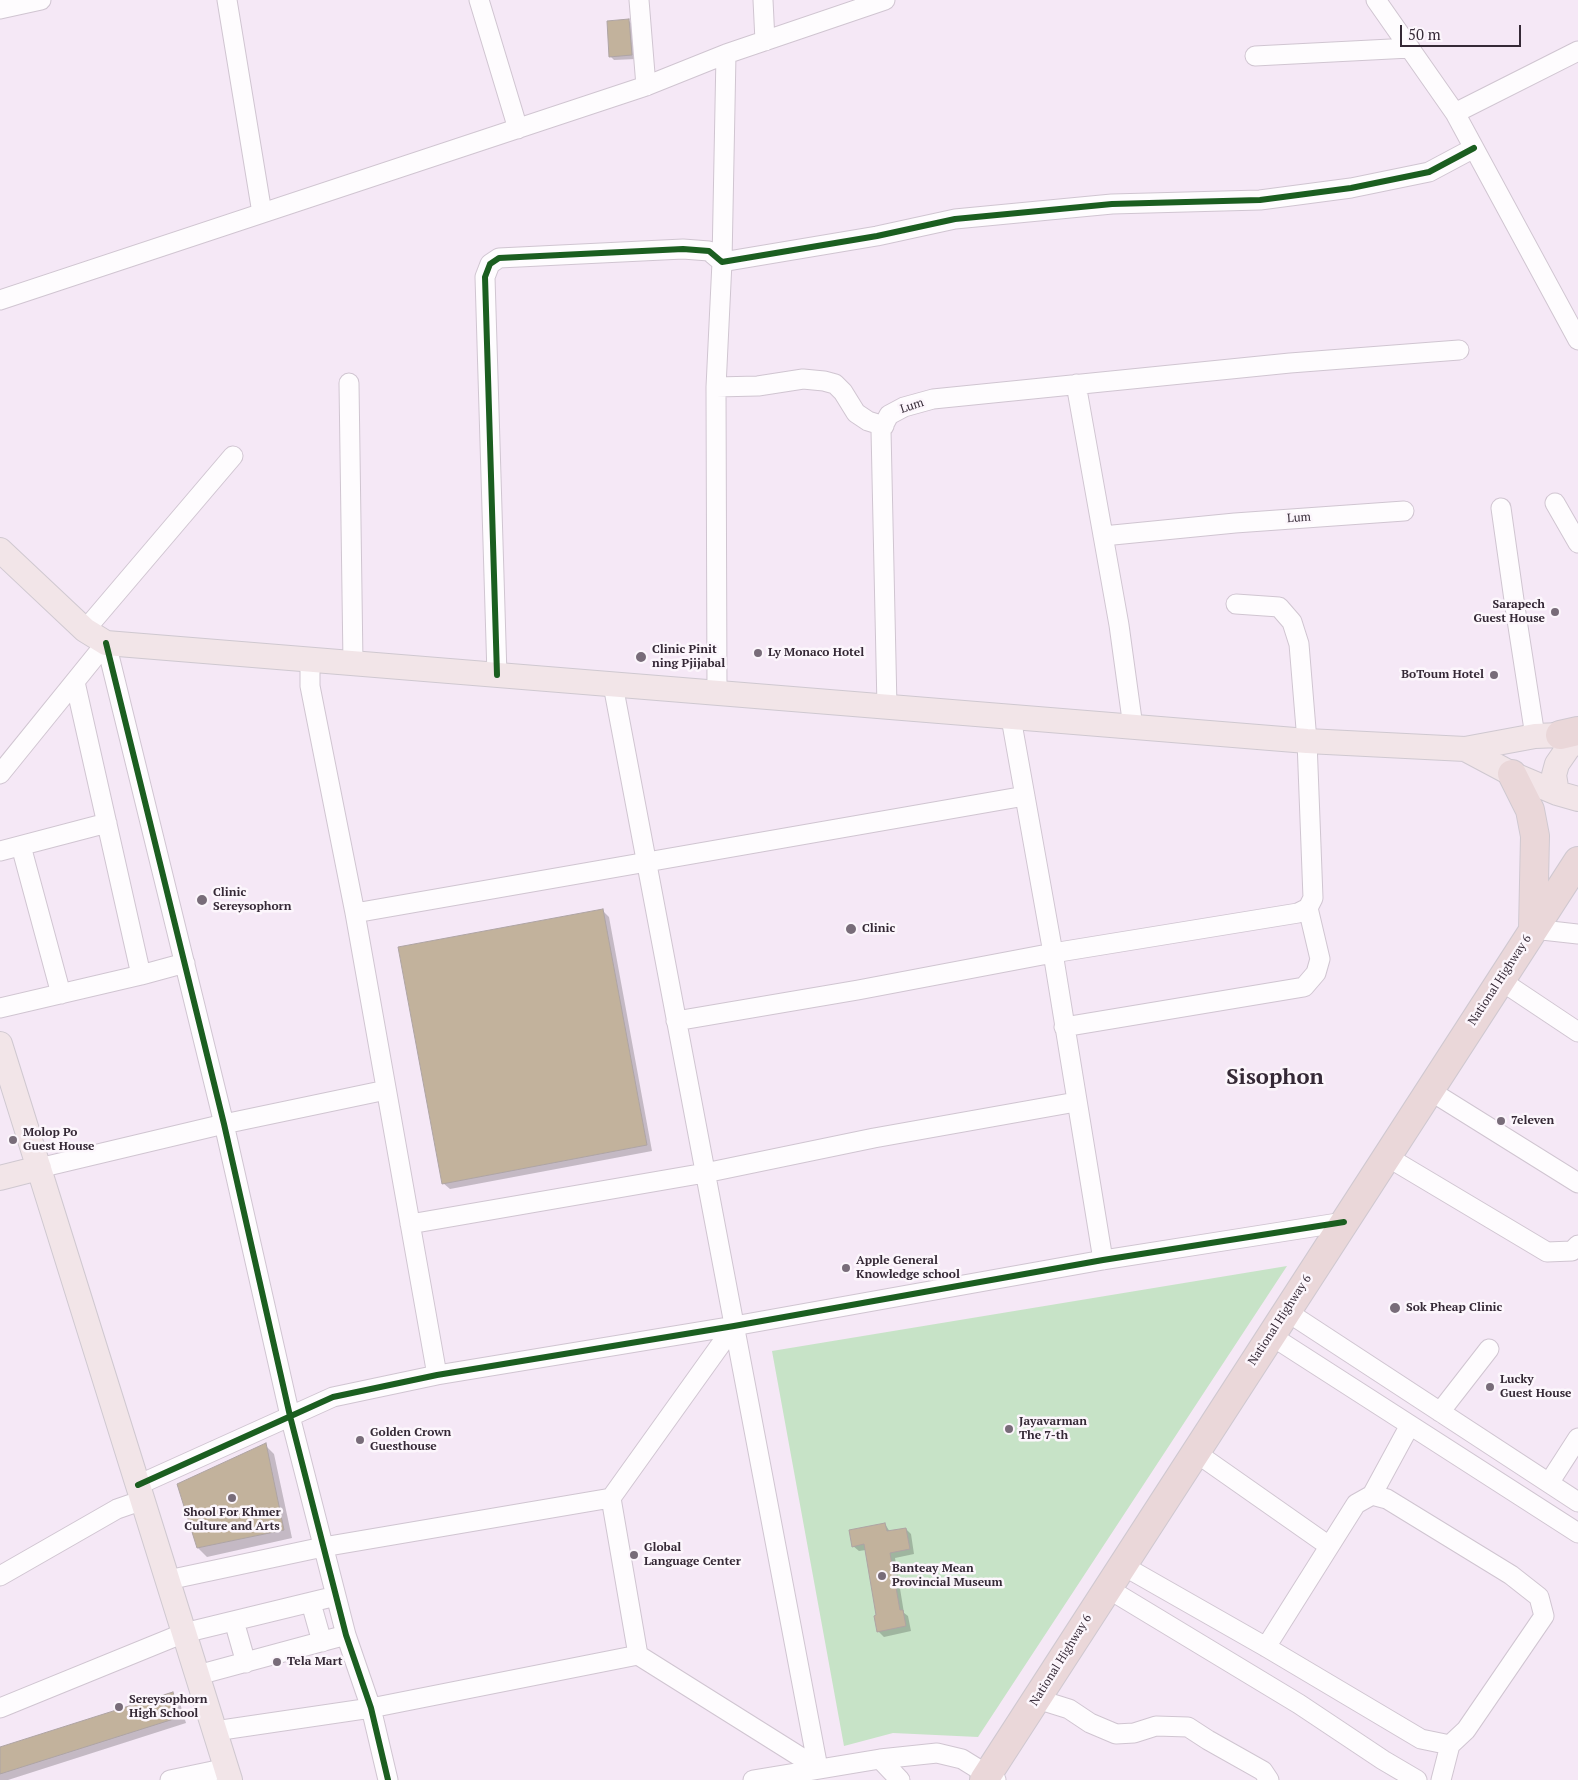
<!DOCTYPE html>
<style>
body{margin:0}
#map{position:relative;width:1578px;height:1780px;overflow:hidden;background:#f5e8f6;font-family:"PT Serif",serif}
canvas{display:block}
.scale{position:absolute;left:1400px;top:25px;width:121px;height:22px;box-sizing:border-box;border:2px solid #352936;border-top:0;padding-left:6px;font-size:15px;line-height:18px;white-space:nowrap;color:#352936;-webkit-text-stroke:4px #fcf6fc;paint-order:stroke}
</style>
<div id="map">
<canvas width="1578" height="1780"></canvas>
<div class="scale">50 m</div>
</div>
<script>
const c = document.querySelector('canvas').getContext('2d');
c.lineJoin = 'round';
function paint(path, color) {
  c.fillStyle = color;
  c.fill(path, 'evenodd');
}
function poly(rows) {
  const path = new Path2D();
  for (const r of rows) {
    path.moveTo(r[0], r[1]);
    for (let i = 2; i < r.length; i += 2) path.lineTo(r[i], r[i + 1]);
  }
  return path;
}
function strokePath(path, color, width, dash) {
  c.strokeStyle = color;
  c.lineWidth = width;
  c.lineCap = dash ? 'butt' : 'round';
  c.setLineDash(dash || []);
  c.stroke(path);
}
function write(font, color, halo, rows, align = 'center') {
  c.font = font + ' "PT Serif",serif';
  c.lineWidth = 5;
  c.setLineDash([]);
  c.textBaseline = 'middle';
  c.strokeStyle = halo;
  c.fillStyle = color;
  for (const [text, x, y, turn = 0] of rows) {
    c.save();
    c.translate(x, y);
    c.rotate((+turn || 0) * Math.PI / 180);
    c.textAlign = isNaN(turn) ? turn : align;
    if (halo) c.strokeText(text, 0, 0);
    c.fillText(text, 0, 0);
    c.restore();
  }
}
const green = poly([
 [1287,1266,978,1737,893,1733,844,1746,772,1351]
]);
const shadow = poly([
 [629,21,633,25,636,59,614,60,610,56],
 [602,910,609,917,652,1151,450,1189,443,1183],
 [265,1445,274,1454,292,1538,207,1557,198,1548],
 [885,1524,890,1532,906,1529,911,1534,914,1554,895,1558,904,1613,908,1616,911,1631,884,1637,878,1631,878,1616,866,1550,859,1551,853,1546],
 [172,1694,179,1700,186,1723,8,1780,0,1780,0,1749]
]);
const building = poly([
 [629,19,632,55,609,57,607,21,629,19],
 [603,909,647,1145,442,1184,398,947,603,909],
 [266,1443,284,1530,197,1548,177,1484,266,1443],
 [885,1523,887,1531,906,1528,910,1549,890,1553,900,1610,903,1610,906,1626,877,1632,874,1616,876,1615,864,1544,852,1547,849,1530,885,1523],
 [173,1692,180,1717,0,1774,0,1747,173,1692]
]);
const minor = poly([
 [227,0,262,213],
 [479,0,518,129],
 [639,0,646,86],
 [763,0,765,41],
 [1376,0,1455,113,1578,340],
 [0,9,41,0],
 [1255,56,1410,48],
 [1455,113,1578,51],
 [0,300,646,86,726,54,885,0],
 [349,383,353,663],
 [1076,384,1119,625,1133,727],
 [716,387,758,386,803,379,824,381,835,384,843,392,856,413,868,421,884,426],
 [1555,503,1578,543],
 [1501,508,1515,607,1535,736],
 [1103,536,1235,523,1404,511],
 [85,630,233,456],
 [106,643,224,1124,290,1416,346,1635,371,1708,388,1780],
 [310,660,310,686,355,913,437,1375],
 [497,675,485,277,490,264,499,258,683,249,709,251,722,262,877,236,955,219,1112,204,1260,200,1351,188,1429,172,1474,148],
 [75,682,141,975],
 [613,685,818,1768],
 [717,693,716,387,722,262,726,54],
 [887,707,881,430,889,415,904,407,933,399,1290,363,1459,350],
 [1011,718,1053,953,1103,1260],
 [0,774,106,643],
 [21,846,61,994],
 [0,851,107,823],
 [355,913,1025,796],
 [1533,929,1578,934],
 [1500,980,1578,1032],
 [0,1008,141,975,185,963],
 [676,1021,858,990,1053,953,1298,913,1308,908,1313,898,1307,741,1299,644,1292,622,1279,607,1236,604],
 [1064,1027,1304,987,1316,973,1320,959,1308,908],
 [1429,1090,1578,1183],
 [1386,1156,1547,1252,1572,1251,1578,1245],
 [39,1168,224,1124,386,1090],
 [410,1224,705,1173,874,1138,1076,1102],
 [1286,1311,1578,1502],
 [1270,1335,1578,1533],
 [1440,1412,1489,1349],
 [1195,1452,1329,1546],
 [1549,1483,1578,1438],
 [138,1485,333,1397,437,1375,734,1326,1103,1260,1344,1222],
 [1372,1495,1410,1425],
 [611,1498,638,1655],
 [1122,1565,1266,1647,1421,1739,1450,1745,1466,1730,1544,1616,1539,1597,1511,1575,1387,1499,1372,1495,1356,1504,1266,1647],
 [0,1576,117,1509,143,1500],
 [168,1580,323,1547,611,1498,734,1326],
 [1107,1588,1299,1704,1383,1760,1417,1780],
 [311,1603,322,1642],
 [234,1621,246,1663],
 [198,1675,346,1635],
 [1037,1699,1069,1709,1090,1723,1116,1734,1134,1733,1156,1726,1188,1727,1208,1740,1263,1771,1269,1780],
 [0,1708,184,1633,336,1596],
 [215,1731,371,1708,638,1655,818,1768],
 [880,1759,900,1780],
 [170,1780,227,1768],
 [753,1780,880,1759,937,1753,962,1759,996,1780],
 [1441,1780,1450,1745]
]);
const major = poly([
 [0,550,85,630,106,643,1307,741,1465,749,1535,736,1560,735,1577,737],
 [1465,749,1512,774,1557,793,1578,799],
 [1557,793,1554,775,1557,764,1568,748,1578,740],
 [0,1044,230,1780],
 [0,1178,39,1168]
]);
const highway = poly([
 [1560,735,1578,731],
 [1512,774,1530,810,1535,836,1533,929],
 [984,1780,1578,861]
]);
const cycleway = poly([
 [106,643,224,1124,290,1416,346,1635,371,1708,388,1780],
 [497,675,485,277,490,264,499,258,683,249,709,251,722,262,877,236,955,219,1112,204,1260,200,1351,188,1429,172,1474,148],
 [138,1485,333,1397,437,1375,734,1326,1103,1260,1344,1222]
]);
const markers = [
 [1555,612,5,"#786c79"],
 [758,653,5,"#786c79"],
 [641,657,6,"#786c79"],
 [1494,675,5,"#786c79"],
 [202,900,6,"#786c79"],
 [851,929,6,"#786c79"],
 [1501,1121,5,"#786c79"],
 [13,1140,5,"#786c79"],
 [846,1268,5,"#786c79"],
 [1395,1308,6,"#786c79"],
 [1490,1387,5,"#786c79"],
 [1009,1429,5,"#786c79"],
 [360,1440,5,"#786c79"],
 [232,1498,5,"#786c79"],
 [634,1555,5,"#786c79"],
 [882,1576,5,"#786c79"],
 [277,1662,5,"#786c79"],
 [119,1707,5,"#786c79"]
];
const streetNames = [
 ["Lum",912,406,-18],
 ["Lum",1299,518,-4],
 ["National Highway 6",1500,980,-57],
 ["National Highway 6",1280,1320,-57],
 ["National Highway 6",1061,1660,-58]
];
const poiNames = [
 ["Sarapech",1545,605,"right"],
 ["Guest House",1545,619,"right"],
 ["Clinic Pinit",652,650],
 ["ning Pjijabal",652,664],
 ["Ly Monaco Hotel",768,653],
 ["BoToum Hotel",1484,675,"right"],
 ["Clinic",213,893],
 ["Sereysophorn",213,907],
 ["Clinic",862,929],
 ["7eleven",1511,1121],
 ["Molop Po",23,1133],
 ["Guest House",23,1147],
 ["Apple General",856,1261],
 ["Knowledge school",856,1275],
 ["Sok Pheap Clinic",1406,1308],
 ["Lucky",1500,1380],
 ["Guest House",1500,1394],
 ["Jayavarman",1019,1422],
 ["The 7-th",1019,1436],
 ["Golden Crown",370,1433],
 ["Guesthouse",370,1447],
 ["Shool For Khmer",232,1513,"center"],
 ["Culture and Arts",232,1527,"center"],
 ["Global",644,1548],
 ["Language Center",644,1562],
 ["Banteay Mean",892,1569],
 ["Provincial Museum",892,1583],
 ["Tela Mart",287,1662],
 ["Sereysophorn",129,1700],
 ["High School",129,1714]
];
const townNames = [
 ["Sisophon",1275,1078]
];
paint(green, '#c7e3c7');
paint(shadow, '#0003');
paint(building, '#c2b29c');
strokePath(building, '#aea4a4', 1);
strokePath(minor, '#d0c5d1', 21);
strokePath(major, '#cfc8d0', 26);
strokePath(highway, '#cfc8d0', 30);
strokePath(minor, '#fefcfe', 19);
strokePath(major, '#f2e5e8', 24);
strokePath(highway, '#ead7d9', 28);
strokePath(cycleway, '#1b5e20', 6);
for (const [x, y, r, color] of markers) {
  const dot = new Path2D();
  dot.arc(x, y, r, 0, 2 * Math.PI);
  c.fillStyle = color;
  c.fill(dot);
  strokePath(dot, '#fcf6fc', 2);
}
write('12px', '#352936', '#fcf6fc', streetNames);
write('bold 12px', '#352936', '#fcf6fc', poiNames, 'left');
write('bold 22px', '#352936', '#fcf6fc', townNames);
</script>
